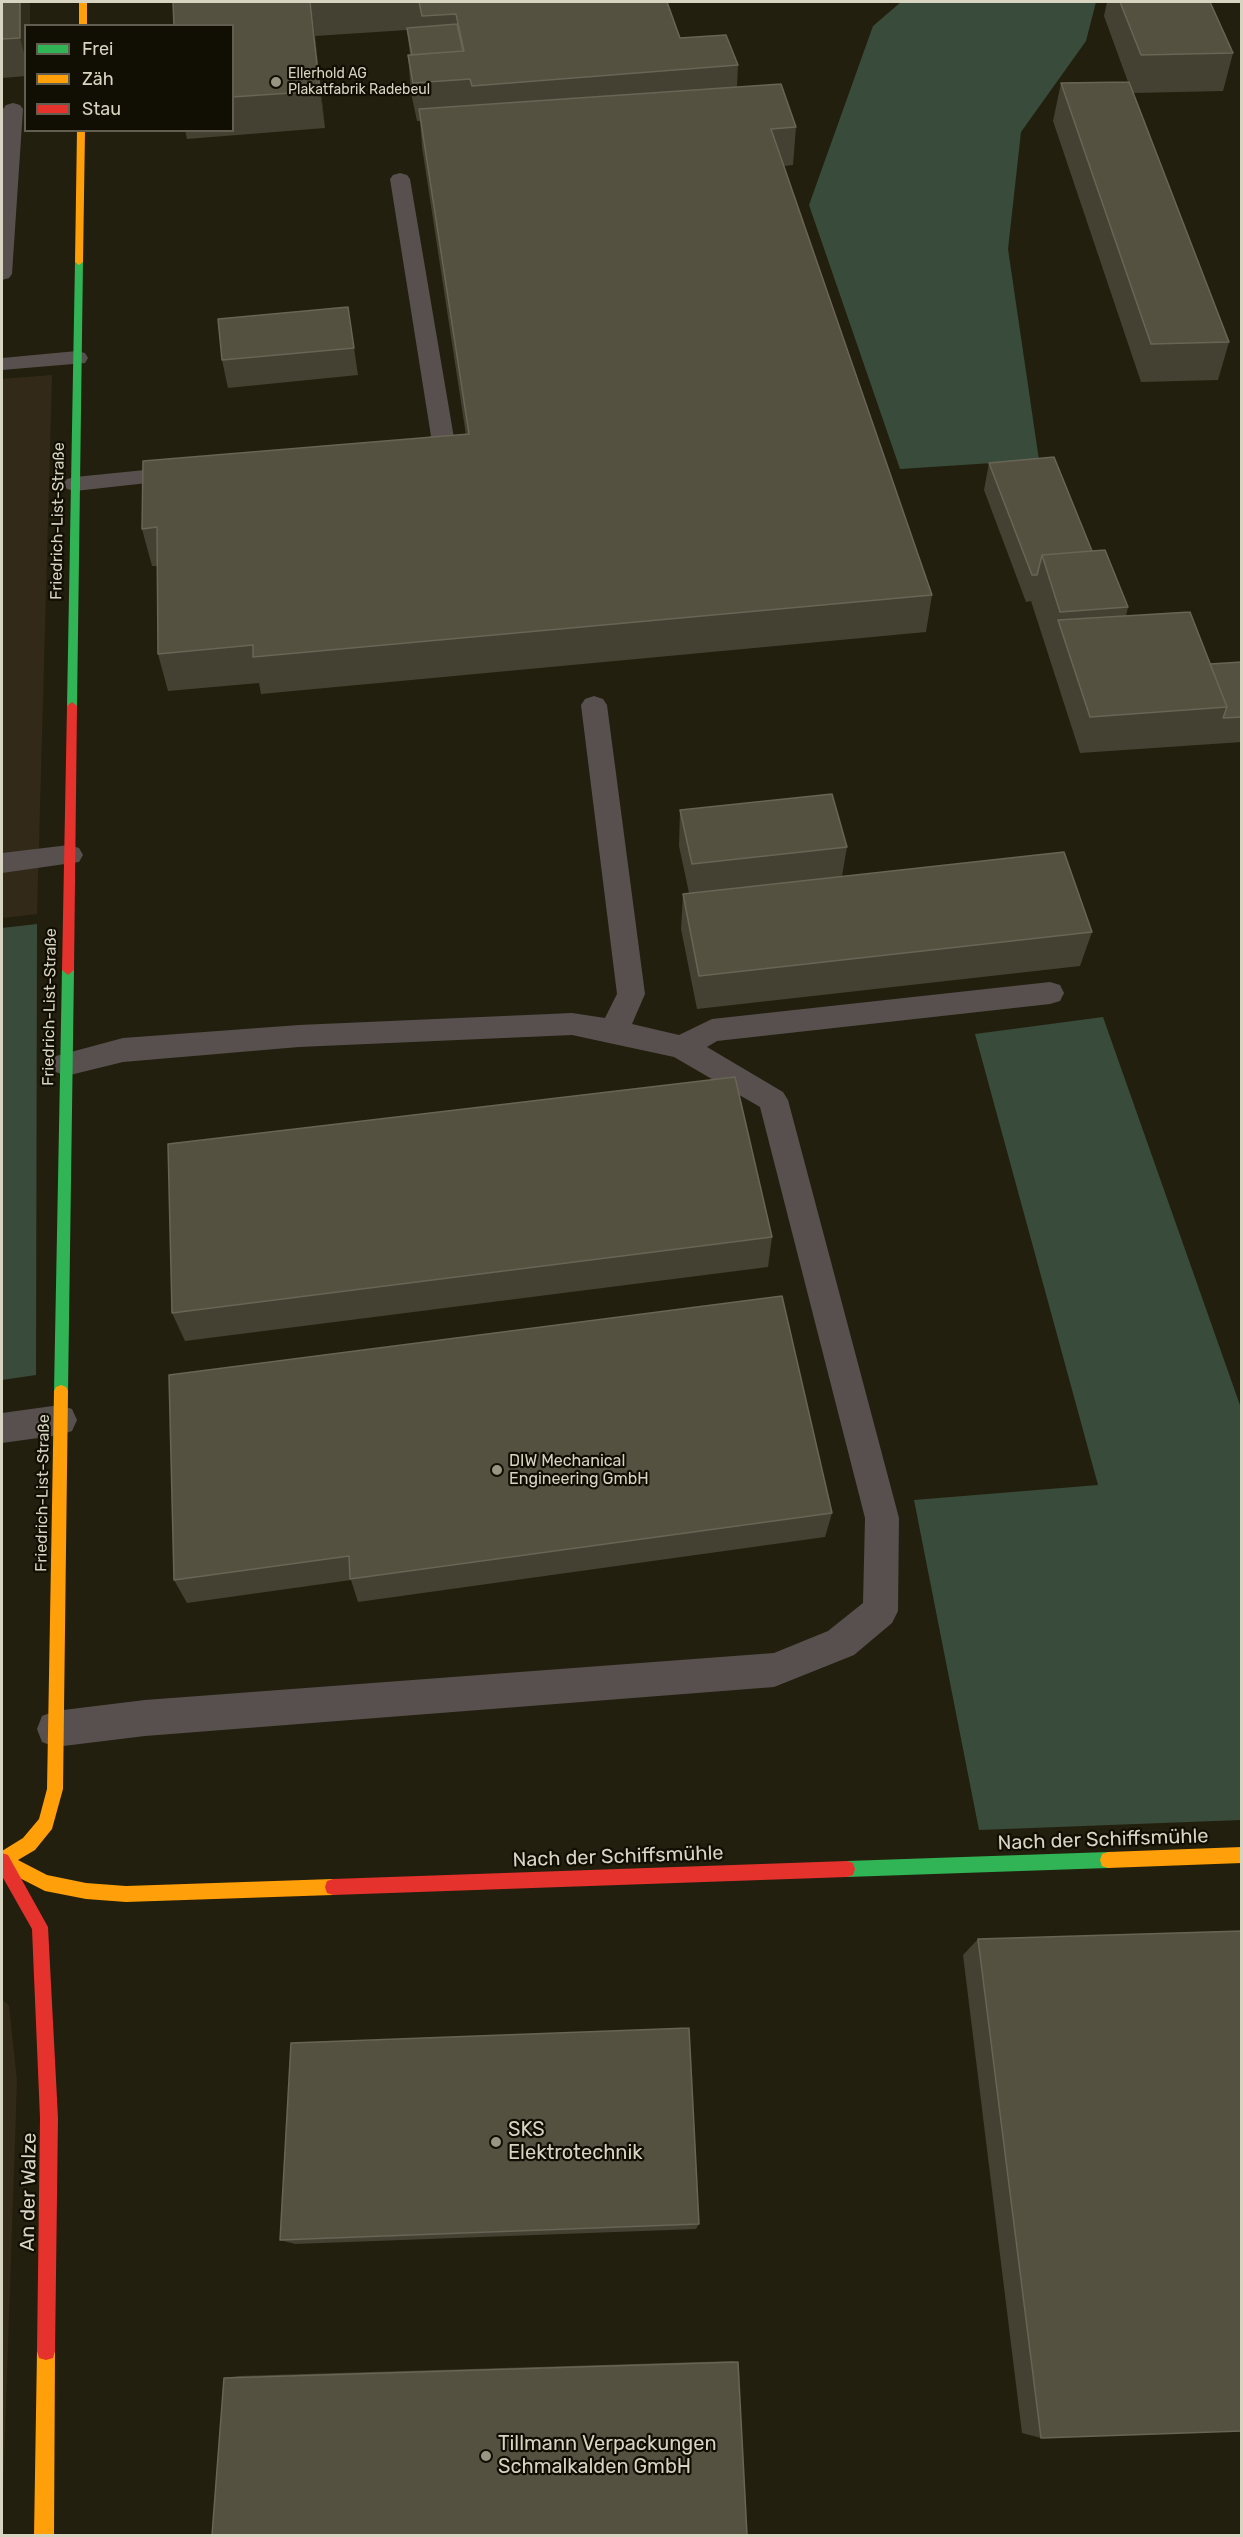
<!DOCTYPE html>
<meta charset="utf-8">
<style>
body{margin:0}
#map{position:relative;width:1243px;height:2537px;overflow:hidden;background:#231f0e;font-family:Rubik,sans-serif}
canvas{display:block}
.frame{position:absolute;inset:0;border:3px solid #d8d4c2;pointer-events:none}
.legend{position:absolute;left:24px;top:24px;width:210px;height:108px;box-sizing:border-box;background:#110e03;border:2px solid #615d4f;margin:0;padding:8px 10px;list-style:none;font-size:18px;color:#d8d4c2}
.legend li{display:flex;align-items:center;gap:12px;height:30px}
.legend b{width:30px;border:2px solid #615d4f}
</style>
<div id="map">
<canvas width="1243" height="2537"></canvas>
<div class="frame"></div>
<ul class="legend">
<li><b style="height:8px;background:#30b455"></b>Frei</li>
<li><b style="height:8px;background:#ff9f0a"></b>Zäh</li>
<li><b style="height:8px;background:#e5322d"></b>Stau</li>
</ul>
</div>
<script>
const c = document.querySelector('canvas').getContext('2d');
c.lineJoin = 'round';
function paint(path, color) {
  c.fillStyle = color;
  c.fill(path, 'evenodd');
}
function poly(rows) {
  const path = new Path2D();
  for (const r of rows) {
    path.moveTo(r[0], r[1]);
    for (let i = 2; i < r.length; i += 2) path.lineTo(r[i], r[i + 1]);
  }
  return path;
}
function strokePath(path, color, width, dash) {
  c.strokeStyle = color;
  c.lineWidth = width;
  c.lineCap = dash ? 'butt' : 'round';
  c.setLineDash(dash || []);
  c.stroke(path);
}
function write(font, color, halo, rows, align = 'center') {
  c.font = font + ' Rubik,sans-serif';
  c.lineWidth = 4.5;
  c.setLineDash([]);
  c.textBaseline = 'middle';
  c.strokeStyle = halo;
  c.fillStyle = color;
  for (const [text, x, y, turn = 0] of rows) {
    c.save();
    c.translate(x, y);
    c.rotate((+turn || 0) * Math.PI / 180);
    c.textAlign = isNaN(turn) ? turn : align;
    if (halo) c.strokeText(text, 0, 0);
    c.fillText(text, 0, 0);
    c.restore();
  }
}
const commercial = poly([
 [52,375,37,914,2,918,2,379],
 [2,1999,9,2006,17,2081,2,2520]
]);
const green = poly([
 [901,2,1096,2,1086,41,1021,132,1008,249,1039,460,900,469,809,205,873,26],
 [37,924,36,1375,2,1380,2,928],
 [1103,1017,1241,1408,1241,1820,979,1830,914,1500,1098,1485,975,1034]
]);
const lane = poly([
 [13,103,20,105,23,109,12,274,9,278,2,280,2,136,3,109,6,105,13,103],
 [400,173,407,175,410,179,454,438,435,454,405,458,397,456,394,451,397,446,421,442,431,436,390,179,393,175,400,173],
 [77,351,85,353,88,358,85,363,2,370,2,358,77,351],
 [185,466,193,468,196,473,193,478,75,491,67,489,63,484,67,479,75,477,185,466],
 [594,696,603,699,607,705,645,994,632,1024,679,1035,712,1019,1050,982,1060,985,1064,993,1060,1001,1050,1004,717,1041,707,1047,783,1092,788,1100,899,1518,898,1611,892,1623,854,1655,774,1687,145,1736,55,1747,42,1742,37,1729,42,1716,55,1711,145,1700,774,1653,828,1631,863,1603,865,1518,760,1107,674,1057,572,1035,299,1047,123,1062,66,1076,56,1072,51,1064,56,1056,123,1038,299,1025,572,1013,605,1018,617,994,581,705,585,699,594,696],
 [69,845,79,848,83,855,79,862,2,873,2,853,69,845],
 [60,1405,72,1409,77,1420,72,1431,60,1435,2,1443,2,1413,60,1405]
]);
const fast = poly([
 [79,259,83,262,77,706,72,710,67,706,75,262,79,259],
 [68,965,74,970,68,1391,66,1395,61,1397,56,1395,54,1391,62,970,68,965],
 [1108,1852,1114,1854,1116,1860,1114,1866,1108,1868,847,1877,841,1875,839,1869,841,1863,847,1861,1108,1852]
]);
const slow = poly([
 [79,2,87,2,87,26,79,26,79,2],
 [77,130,85,130,83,262,79,265,75,262,77,130],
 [61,1385,66,1387,68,1391,63,1789,52,1829,35,1850,18,1860,47,1875,86,1883,126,1886,333,1879,339,1881,341,1887,339,1893,333,1895,126,1902,86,1899,45,1891,2,1869,2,1851,23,1838,39,1819,47,1789,54,1391,56,1387,61,1385],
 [1242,1847,1242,1863,1108,1868,1102,1866,1100,1860,1102,1854,1108,1852,1242,1847],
 [46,2342,53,2344,55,2351,54,2536,34,2536,37,2351,39,2344,46,2342]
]);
const jam = poly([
 [72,702,77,706,74,970,68,975,62,970,67,706,72,702],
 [2,1853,8,1855,48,1927,58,2118,55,2351,53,2358,46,2360,39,2358,37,2351,40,2118,32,1929,2,1876,2,1853],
 [847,1861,853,1863,855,1869,853,1875,847,1877,333,1895,327,1893,325,1887,327,1881,333,1879,847,1861]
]);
const wall = poly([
 [2,2,26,26,26,76,2,78],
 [173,2,667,2,680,38,738,65,737,87,796,127,793,165,784,166,932,595,926,632,261,694,259,683,168,691,158,654,157,566,152,566,142,529,466,435,422,147,420,121,417,121,411,93,408,55,410,55,407,30,315,36,325,128,187,139,185,130,232,130,232,26],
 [1107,2,1210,2,1233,53,1223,91,1133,93,1229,342,1218,380,1141,382,1053,121,1061,83,1128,82,1104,16],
 [354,348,358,375,228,388,222,360],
 [989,463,1092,551,1128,607,1126,616,1210,664,1242,662,1242,742,1080,753,1031,601,1026,602,984,490],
 [680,810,847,847,842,876,1092,932,1080,966,697,1009,681,929,683,894,689,893,679,846],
 [772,1237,768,1267,185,1341,172,1313],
 [169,1375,832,1513,825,1537,358,1602,351,1580,187,1603,174,1580],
 [978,1939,1041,2438,1022,2433,963,1955],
 [699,2224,696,2229,295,2244,280,2240],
 [734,2361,738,2362,224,2378,239,2376]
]);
const shadedWall = poly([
 [20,2,30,2,30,26,26,26,26,61,20,38],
 [310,2,315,36,325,128,320,91]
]);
const building = poly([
 [2,2,20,2,20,38,2,39,2,2],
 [173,2,310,2,320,91,232,97,232,26,174,26,173,2],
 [419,2,667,2,680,38,726,35,738,65,472,86,470,79,413,83,408,55,464,51,456,14,422,16,419,2],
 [1120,2,1210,2,1233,53,1141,55,1120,2],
 [457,24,463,51,412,55,407,28,457,24],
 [1129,82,1229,342,1151,344,1061,83,1129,82],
 [781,84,796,127,771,129,932,595,253,657,253,645,158,654,157,527,142,529,143,461,469,434,419,109,781,84],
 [348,307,354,348,222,360,218,319,348,307],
 [1054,457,1092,551,1042,555,1037,575,1032,575,989,463,1054,457],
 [1105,550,1128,607,1060,612,1042,555,1105,550],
 [1190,612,1227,707,1090,717,1058,620,1190,612],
 [1242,662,1242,717,1223,718,1227,707,1210,664,1242,662],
 [832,794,847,847,692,864,680,810,832,794],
 [1064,852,1092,932,699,976,683,894,1064,852],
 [735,1077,772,1237,172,1313,168,1144,735,1077],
 [782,1296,832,1513,350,1579,349,1556,174,1580,169,1375,782,1296],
 [1242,1931,1242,2431,1041,2438,978,1939,1242,1931],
 [689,2028,699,2224,280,2240,291,2043,689,2028],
 [738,2362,747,2535,212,2535,224,2378,738,2362]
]);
const markers = [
 [276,82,6,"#999583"],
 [497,1470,6,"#999583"],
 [496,2142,6,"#999583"],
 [486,2456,6,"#999583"]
];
const farPoinames = [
 ["Ellerhold AG",288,74],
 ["Plakatfabrik Radebeul",288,90]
];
const streetNames = [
 ["Friedrich-List-Straße",58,521,-89],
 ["Friedrich-List-Straße",50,1007,-89],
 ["Friedrich-List-Straße",43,1493,-89]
];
const poiNames = [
 ["DIW Mechanical",509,1461],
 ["Engineering GmbH",509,1479]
];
const nearStreetnames = [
 ["Nach der Schiffsmühle",1103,1840,-2],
 ["Nach der Schiffsmühle",618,1857,-2],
 ["An der Walze",29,2192,-89]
];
const nearPoinames = [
 ["SKS",508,2130],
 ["Elektrotechnik",508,2153],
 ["Tillmann Verpackungen",498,2444],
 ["Schmalkalden GmbH",498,2467]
];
paint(commercial, '#332919');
paint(green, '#394b3a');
paint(lane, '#57504f');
paint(fast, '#30b455');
paint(slow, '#ff9f0a');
paint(jam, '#e5322d');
paint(wall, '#444132');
paint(shadedWall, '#302d1d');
paint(building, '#545141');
strokePath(building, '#696556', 1.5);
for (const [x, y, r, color] of markers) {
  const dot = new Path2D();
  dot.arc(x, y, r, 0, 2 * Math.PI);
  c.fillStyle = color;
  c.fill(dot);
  strokePath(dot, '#110e03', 2);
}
write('14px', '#d8d4c2', '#110e03', farPoinames, 'left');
write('16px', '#d8d4c2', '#110e03', streetNames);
write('16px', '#d8d4c2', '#110e03', poiNames, 'left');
write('20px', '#d8d4c2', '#110e03', nearStreetnames);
write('20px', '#d8d4c2', '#110e03', nearPoinames, 'left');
</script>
